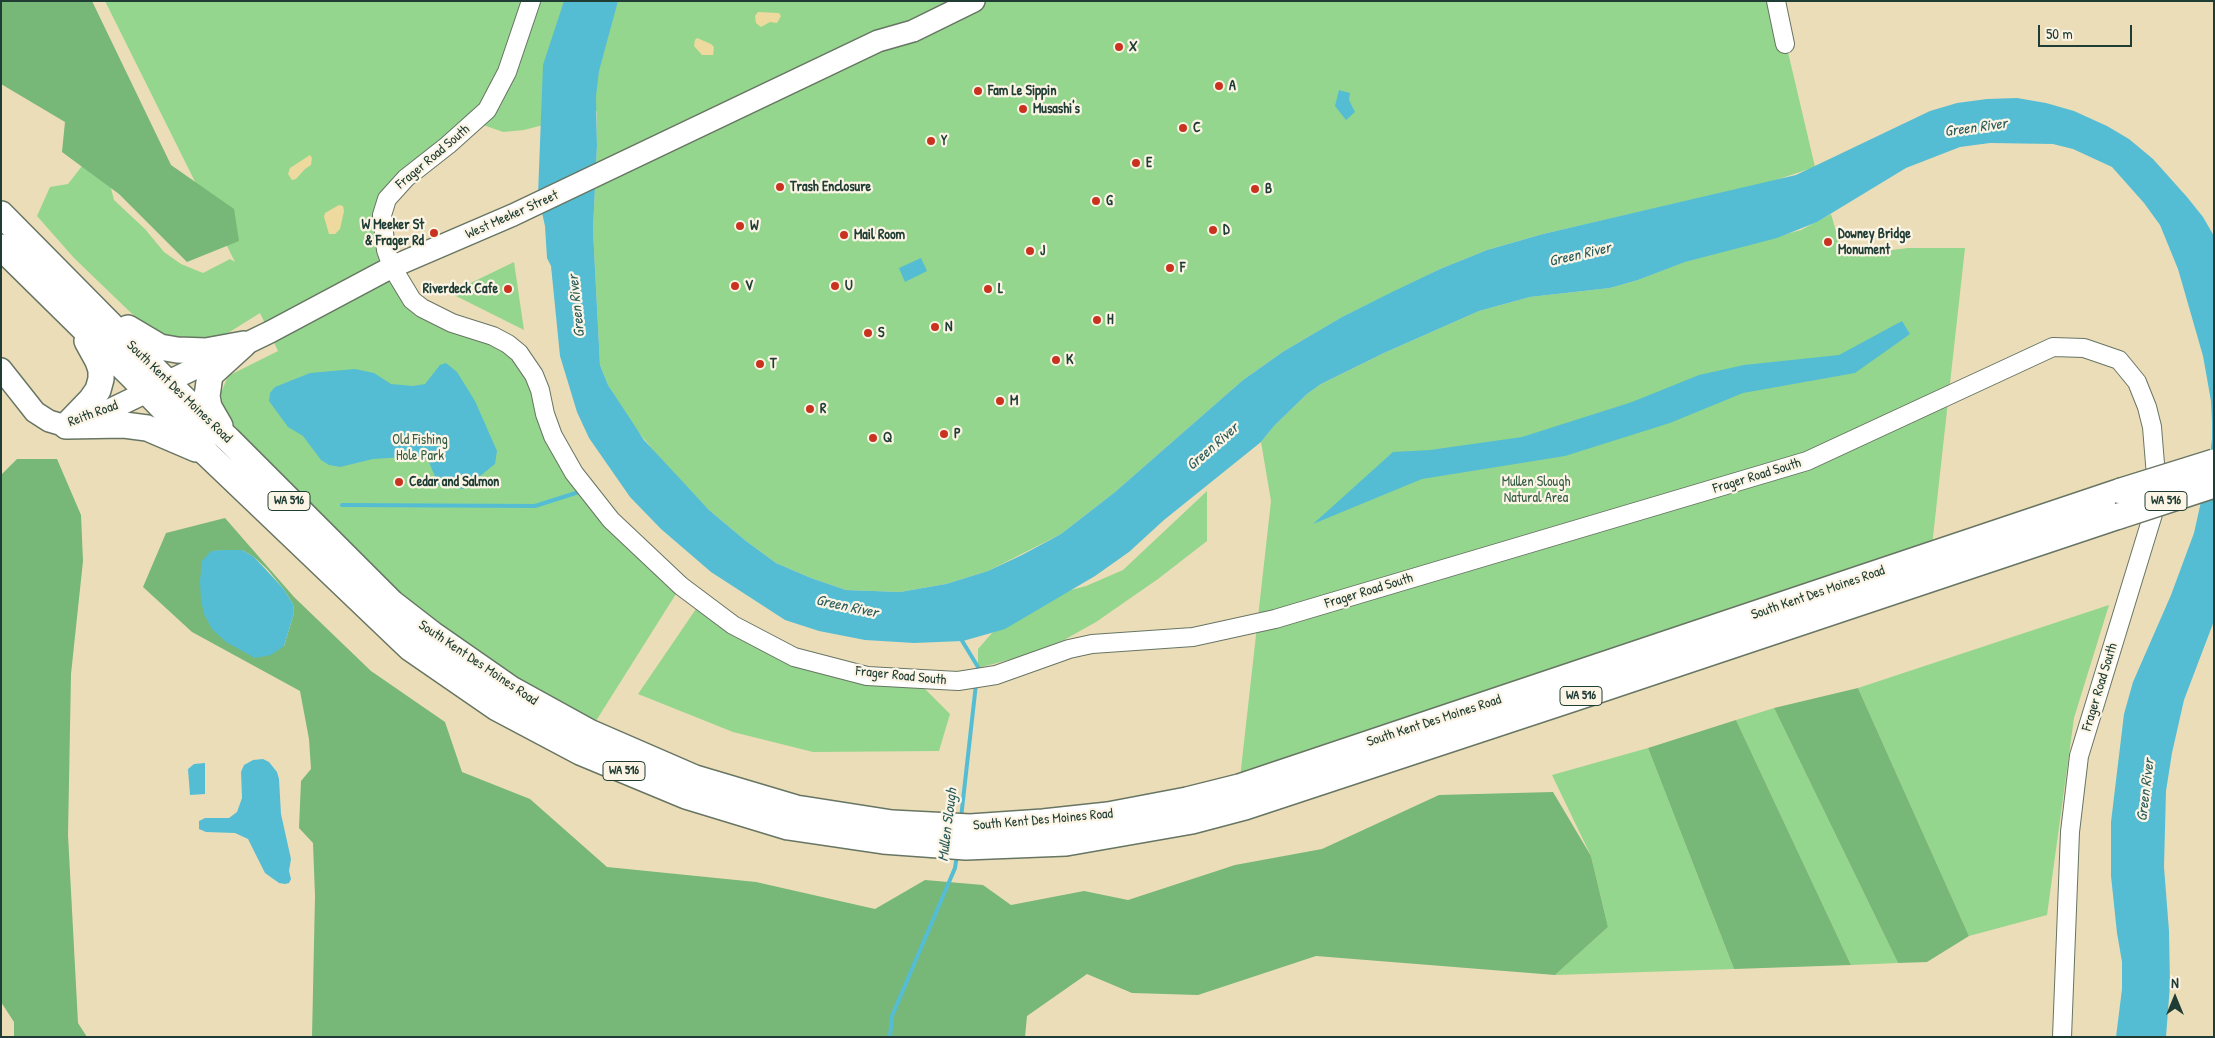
<!DOCTYPE html>
<style>
body{margin:0}
#map{position:relative;width:2215px;height:1038px;overflow:hidden;background:#ecddb9;font-family:"Patrick Hand",sans-serif}
canvas{display:block}
.frame{position:absolute;inset:0;border:2px solid #1f3d34;pointer-events:none}
.north{position:absolute;left:2150px;top:973px;width:50px;height:50px;-webkit-text-stroke:4px #fcf5e5;paint-order:stroke;rotate:0deg;font-size:14px;font-weight:700;line-height:20px;text-align:center;color:#1f3d34}
.north::after{content:'';display:block;margin:auto;width:18px;height:22px;background:#1f3d34;clip-path:polygon(50% 0,100% 100%,50% 72%,0 100%)}
.scale{position:absolute;left:2038px;top:25px;width:94px;height:22px;box-sizing:border-box;border:2px solid #1f3d34;border-top:0;padding-left:6px;font-size:15px;line-height:18px;white-space:nowrap;color:#1f3d34;-webkit-text-stroke:4px #fcf5e5;paint-order:stroke}
</style>
<div id="map">
<canvas width="2215" height="1038"></canvas>
<div class="frame"></div>
<div class="north">N</div>
<div class="scale">50 m</div>
</div>
<script>
const c = document.querySelector('canvas').getContext('2d');
c.lineJoin = 'round';
function paint(path, color) {
  c.fillStyle = color;
  c.fill(path, 'evenodd');
}
function poly(rows) {
  const path = new Path2D();
  for (const r of rows) {
    path.moveTo(r[0], r[1]);
    for (let i = 2; i < r.length; i += 2) path.lineTo(r[i], r[i + 1]);
  }
  return path;
}
function strokePath(path, color, width, dash) {
  c.strokeStyle = color;
  c.lineWidth = width;
  c.lineCap = dash ? 'butt' : 'round';
  c.setLineDash(dash || []);
  c.stroke(path);
}
function write(font, color, halo, rows, align = 'center') {
  c.font = font + ' "Patrick Hand",sans-serif';
  c.lineWidth = 4.5;
  c.setLineDash([]);
  c.textBaseline = 'middle';
  c.strokeStyle = halo;
  c.fillStyle = color;
  for (const [text, x, y, turn = 0] of rows) {
    c.save();
    c.translate(x, y);
    c.rotate((+turn || 0) * Math.PI / 180);
    c.textAlign = isNaN(turn) ? turn : align;
    if (halo) c.strokeText(text, 0, 0);
    c.fillText(text, 0, 0);
    c.restore();
  }
}
const green = poly([
 [105,1,1776,1,1815,167,1770,182,1543,234,1487,250,1440,269,1342,317,1284,351,1243,380,1115,492,1061,534,988,571,946,584,900,592,846,590,811,578,776,563,746,541,709,510,662,461,632,424,608,385,600,365,593,230,597,146,597,111,524,130,503,132,475,122,448,145,382,216,412,300,519,353,561,451,681,586,589,732,432,634,228,439,221,393,228,376,278,351,260,313,228,333,188,342,169,339,151,331,128,310,74,258,37,216,50,187,68,184,82,166,110,184,114,200,145,229,164,252,181,264,203,273,230,259,235,262],
 [1831,214,1843,256,1908,248,1965,248,1931,555,1239,787,1271,501,1261,442,1274,426,1307,394,1321,384,1384,353,1479,311,1530,297,1610,288,1638,280,1684,262,1801,230],
 [514,262,524,330,450,293],
 [1207,491,1207,541,1158,579,1096,622,1064,640,1023,656,978,668,978,649,992,633,1006,622,1071,590,1086,586,1123,570],
 [2109,605,2074,718,2047,915,1969,936,1858,688],
 [698,606,868,684,925,689,950,714,939,751,813,752,733,732,638,694],
 [1774,708,1898,963,1851,965,1736,720],
 [1648,748,1734,969,1555,975,1608,927,1591,856,1552,775]
]);
const forest = poly([
 [1,1,92,1,171,165,234,209,239,241,187,262,119,194,62,152,65,122,1,84],
 [17,459,57,459,81,515,83,561,71,674,68,835,78,1023,87,1037,14,1037,14,1022,1,1002,1,475],
 [225,518,294,597,371,671,445,722,462,772,530,799,607,867,756,882,875,909,925,880,983,885,1011,905,1084,891,1128,900,1235,865,1322,849,1439,795,1553,792,1591,856,1608,927,1555,975,1316,956,1198,995,1132,993,1087,974,1027,1016,1025,1037,312,1037,315,896,313,843,299,828,301,781,311,769,309,739,300,691,192,632,143,587,166,533],
 [242,550,254,557,267,569,283,588,293,604,294,613,284,646,211,551],
 [1858,688,1969,936,1927,962,1898,963,1774,708],
 [1736,720,1851,965,1734,969,1648,748]
]);
const sand = poly([
 [758,12,779,13,781,16,777,23,770,22,761,27,756,23,755,16],
 [697,38,711,44,714,47,713,55,702,55,694,46,695,40],
 [310,155,312,158,311,165,305,169,296,179,292,180,288,174,290,168],
 [339,205,343,206,344,211,340,229,335,234,329,234,324,217,325,213]
]);
const water = poly([
 [564,1,618,1,599,71,596,96,597,146,593,230,600,365,608,385,644,440,709,510,746,541,776,563,811,578,846,590,900,592,946,584,988,571,1022,555,1061,534,1115,492,1243,380,1284,351,1342,317,1392,292,1440,269,1487,250,1543,234,1796,175,1930,111,1957,103,1987,99,2017,98,2046,103,2074,111,2107,126,2129,139,2153,159,2187,197,2203,217,2214,236,2214,621,2184,700,2172,753,2166,791,2164,867,2169,931,2170,985,2166,1037,2116,1037,2122,989,2122,962,2117,933,2111,876,2111,822,2124,714,2133,682,2171,595,2194,533,2208,470,2212,439,2212,422,2211,401,2203,356,2178,269,2160,225,2144,203,2112,167,2073,149,2053,144,1990,143,1960,147,1906,168,1817,222,1777,238,1685,262,1638,280,1610,288,1530,297,1479,311,1384,353,1321,384,1307,394,1274,426,1261,442,1164,520,1129,552,1095,576,1005,629,963,641,914,643,865,640,819,631,785,620,711,572,661,529,630,497,589,438,577,412,560,356,551,266,547,258,545,226,538,195,543,65],
 [1339,90,1350,93,1349,100,1355,112,1346,120,1335,106],
 [921,258,927,271,905,282,899,268],
 [1902,321,1910,334,1855,373,1743,393,1670,423,1565,456,1422,479,1313,524,1393,452,1430,450,1522,437,1632,402,1699,375,1744,365,1839,355],
 [446,363,457,372,475,401,497,451,495,464,464,489,439,486,428,460,421,456,373,459,340,467,329,465,321,460,303,436,288,427,269,401,270,393,275,387,310,373,355,369,374,373,391,384,413,386,425,384,440,365],
 [224,550,242,550,254,557,283,588,293,604,294,613,284,646,271,655,255,658,226,642,212,629,204,614,201,600,200,581,202,561,211,551],
 [263,759,269,762,277,772,279,779,281,814,291,859,289,871,291,879,289,883,285,884,279,883,265,873,248,839,235,833,206,832,199,829,199,821,205,818,229,818,237,812,242,798,241,772,244,765,253,760],
 [205,763,205,794,190,795,188,769,194,764]
]);
const stream = poly([
 [342,505,535,506,579,492],
 [961,639,978,667,978,672],
 [961,818,976,684],
 [890,1037,892,1016,955,868,957,855]
]);
const minor = poly([
 [531,1,507,72,487,110,448,145,406,178,387,199,382,215,386,250,392,267,412,300,422,308,452,323,493,336,508,344,519,353,534,375,540,390,545,414,553,436,574,473,611,520,681,586,733,625,794,657,867,676,958,681,996,675,1069,649,1092,644,1193,637,1275,619,1807,461,2053,347,2084,348,2119,360,2137,382,2147,407,2152,427,2156,476,2153,514,2079,756,2070,832,2062,1037],
 [1776,1,1785,44]
]);
const major = poly([
 [1,369,35,412,49,421,66,426,99,415,270,332,392,267,513,215,878,41,913,31,974,1]
]);
const highway = poly([
 [1,214,183,398,228,439,392,603,432,634,511,689,589,732,695,778,796,808,892,823,970,827,1043,822,1108,815,1187,800,1239,787,2121,491],
 [1,247,132,376,207,454,410,648,497,708,580,752,686,796,788,827,883,841,966,847,1066,843,1192,821,1245,807,1572,699,2119,516],
 [128,328,160,347,177,350,206,351,244,344],
 [66,426,124,425,147,428,196,449],
 [66,426,91,400,98,390,101,379,101,370,98,361,87,341],
 [220,426,209,407,207,396,210,375,243,345]
]);
const highwayBridge = poly([
 [2121,491,2214,462],
 [2119,516,2214,485]
]);
const markers = [
 [1119,47,5,"#c8321e"],
 [1219,86,5,"#c8321e"],
 [978,91,5,"#c8321e"],
 [1023,109,5,"#c8321e"],
 [1183,128,5,"#c8321e"],
 [931,141,5,"#c8321e"],
 [1136,163,5,"#c8321e"],
 [780,187,5,"#c8321e"],
 [1255,189,5,"#c8321e"],
 [1096,201,5,"#c8321e"],
 [740,226,5,"#c8321e"],
 [1213,230,5,"#c8321e"],
 [434,233,5,"#c8321e"],
 [844,235,5,"#c8321e"],
 [1828,242,5,"#c8321e"],
 [1030,251,5,"#c8321e"],
 [1170,268,5,"#c8321e"],
 [735,286,5,"#c8321e"],
 [835,286,5,"#c8321e"],
 [508,289,5,"#c8321e"],
 [988,289,5,"#c8321e"],
 [1097,320,5,"#c8321e"],
 [935,327,5,"#c8321e"],
 [868,333,5,"#c8321e"],
 [1056,360,5,"#c8321e"],
 [760,364,5,"#c8321e"],
 [1000,401,5,"#c8321e"],
 [810,409,5,"#c8321e"],
 [944,434,5,"#c8321e"],
 [873,438,5,"#c8321e"],
 [399,482,5,"#c8321e"]
];
const shields = [
 [289,501,42],
 [2166,501,42],
 [1581,696,42],
 [624,771,42]
];
const shieldNames = [
 ["WA 516",289,501],
 ["WA 516",2166,501],
 ["WA 516",1581,696],
 ["WA 516",624,771]
];
const poiNames = [
 ["X",1129,47],
 ["A",1229,86],
 ["Fam Le Sippin",988,91],
 ["Musashi's",1033,109],
 ["C",1193,128],
 ["Y",941,141],
 ["E",1146,163],
 ["Trash Enclosure",790,187],
 ["B",1265,189],
 ["G",1106,201],
 ["W Meeker St",424,225,"right"],
 ["& Frager Rd",424,241,"right"],
 ["W",750,226],
 ["D",1223,230],
 ["Downey Bridge",1838,234],
 ["Monument",1838,250],
 ["Mail Room",854,235],
 ["J",1040,251],
 ["F",1180,268],
 ["V",745,286],
 ["U",845,286],
 ["Riverdeck Cafe",498,289,"right"],
 ["L",998,289],
 ["H",1107,320],
 ["N",945,327],
 ["S",878,333],
 ["K",1066,360],
 ["T",770,364],
 ["M",1010,401],
 ["R",820,409],
 ["P",954,434],
 ["Q",883,438],
 ["Cedar and Salmon",409,482]
];
const streetNames = [
 ["Frager Road South",433,157,-40],
 ["West Meeker Street",512,215,-24],
 ["South Kent Des Moines Road",179,392,44],
 ["Reith Road",93,414,-20],
 ["Frager Road South",1757,476,-17],
 ["Frager Road South",1369,591,-17],
 ["South Kent Des Moines Road",1818,593,-19],
 ["South Kent Des Moines Road",478,663,34],
 ["Frager Road South",901,676,6],
 ["Frager Road South",2100,687,-73],
 ["South Kent Des Moines Road",1434,721,-18],
 ["South Kent Des Moines Road",1043,820,-5]
];
const parkNames = [
 ["Old Fishing",420,440],
 ["Hole Park",420,456],
 ["Mullen Slough",1536,482],
 ["Natural Area",1536,498]
];
const waterNames = [
 ["Green River",1976,128,-8],
 ["Green River",1580,255,-13],
 ["Green River",577,306,-96],
 ["Green River",1213,447,-41],
 ["Green River",847,607,12],
 ["Green River",2146,790,-83],
 ["Mullen Slough",948,825,-83]
];
paint(green, '#94d68d');
paint(forest, '#77b778');
paint(sand, '#eeda9e');
paint(water, '#55bdd3');
strokePath(stream, '#55bdd3', 4);
strokePath(minor, '#677563', 20);
strokePath(major, '#677563', 24);
strokePath(highway, '#677563', 28);
strokePath(minor, '#fff', 18);
strokePath(major, '#fff', 21);
strokePath(highway, '#fff', 25);
strokePath(highwayBridge, '#677563', 28, []);
strokePath(highwayBridge, '#fff', 25);
for (const [x, y, r, color] of markers) {
  const dot = new Path2D();
  dot.arc(x, y, r, 0, 2 * Math.PI);
  c.fillStyle = color;
  c.fill(dot);
  strokePath(dot, '#fcf5e5', 2);
}
for (const [x, y, w] of shields) {
  const box = new Path2D();
  box.roundRect(x - w / 2, y - 9.5, w, 19, 4);
  c.fillStyle = '#fcf5e5';
  c.fill(box);
  strokePath(box, '#1f3d34', 1);
}
write('bold 12px', '#1f3d34', null, shieldNames);
write('bold 14px', '#1f3d34', '#fcf5e5', poiNames, 'left');
write('14px', '#1f3d34', '#fcf5e5', streetNames);
write('14px', '#365c46', '#fcf5e5', parkNames);
write('italic 15px', '#2c5d5c', '#fcf5e5', waterNames);
</script>
